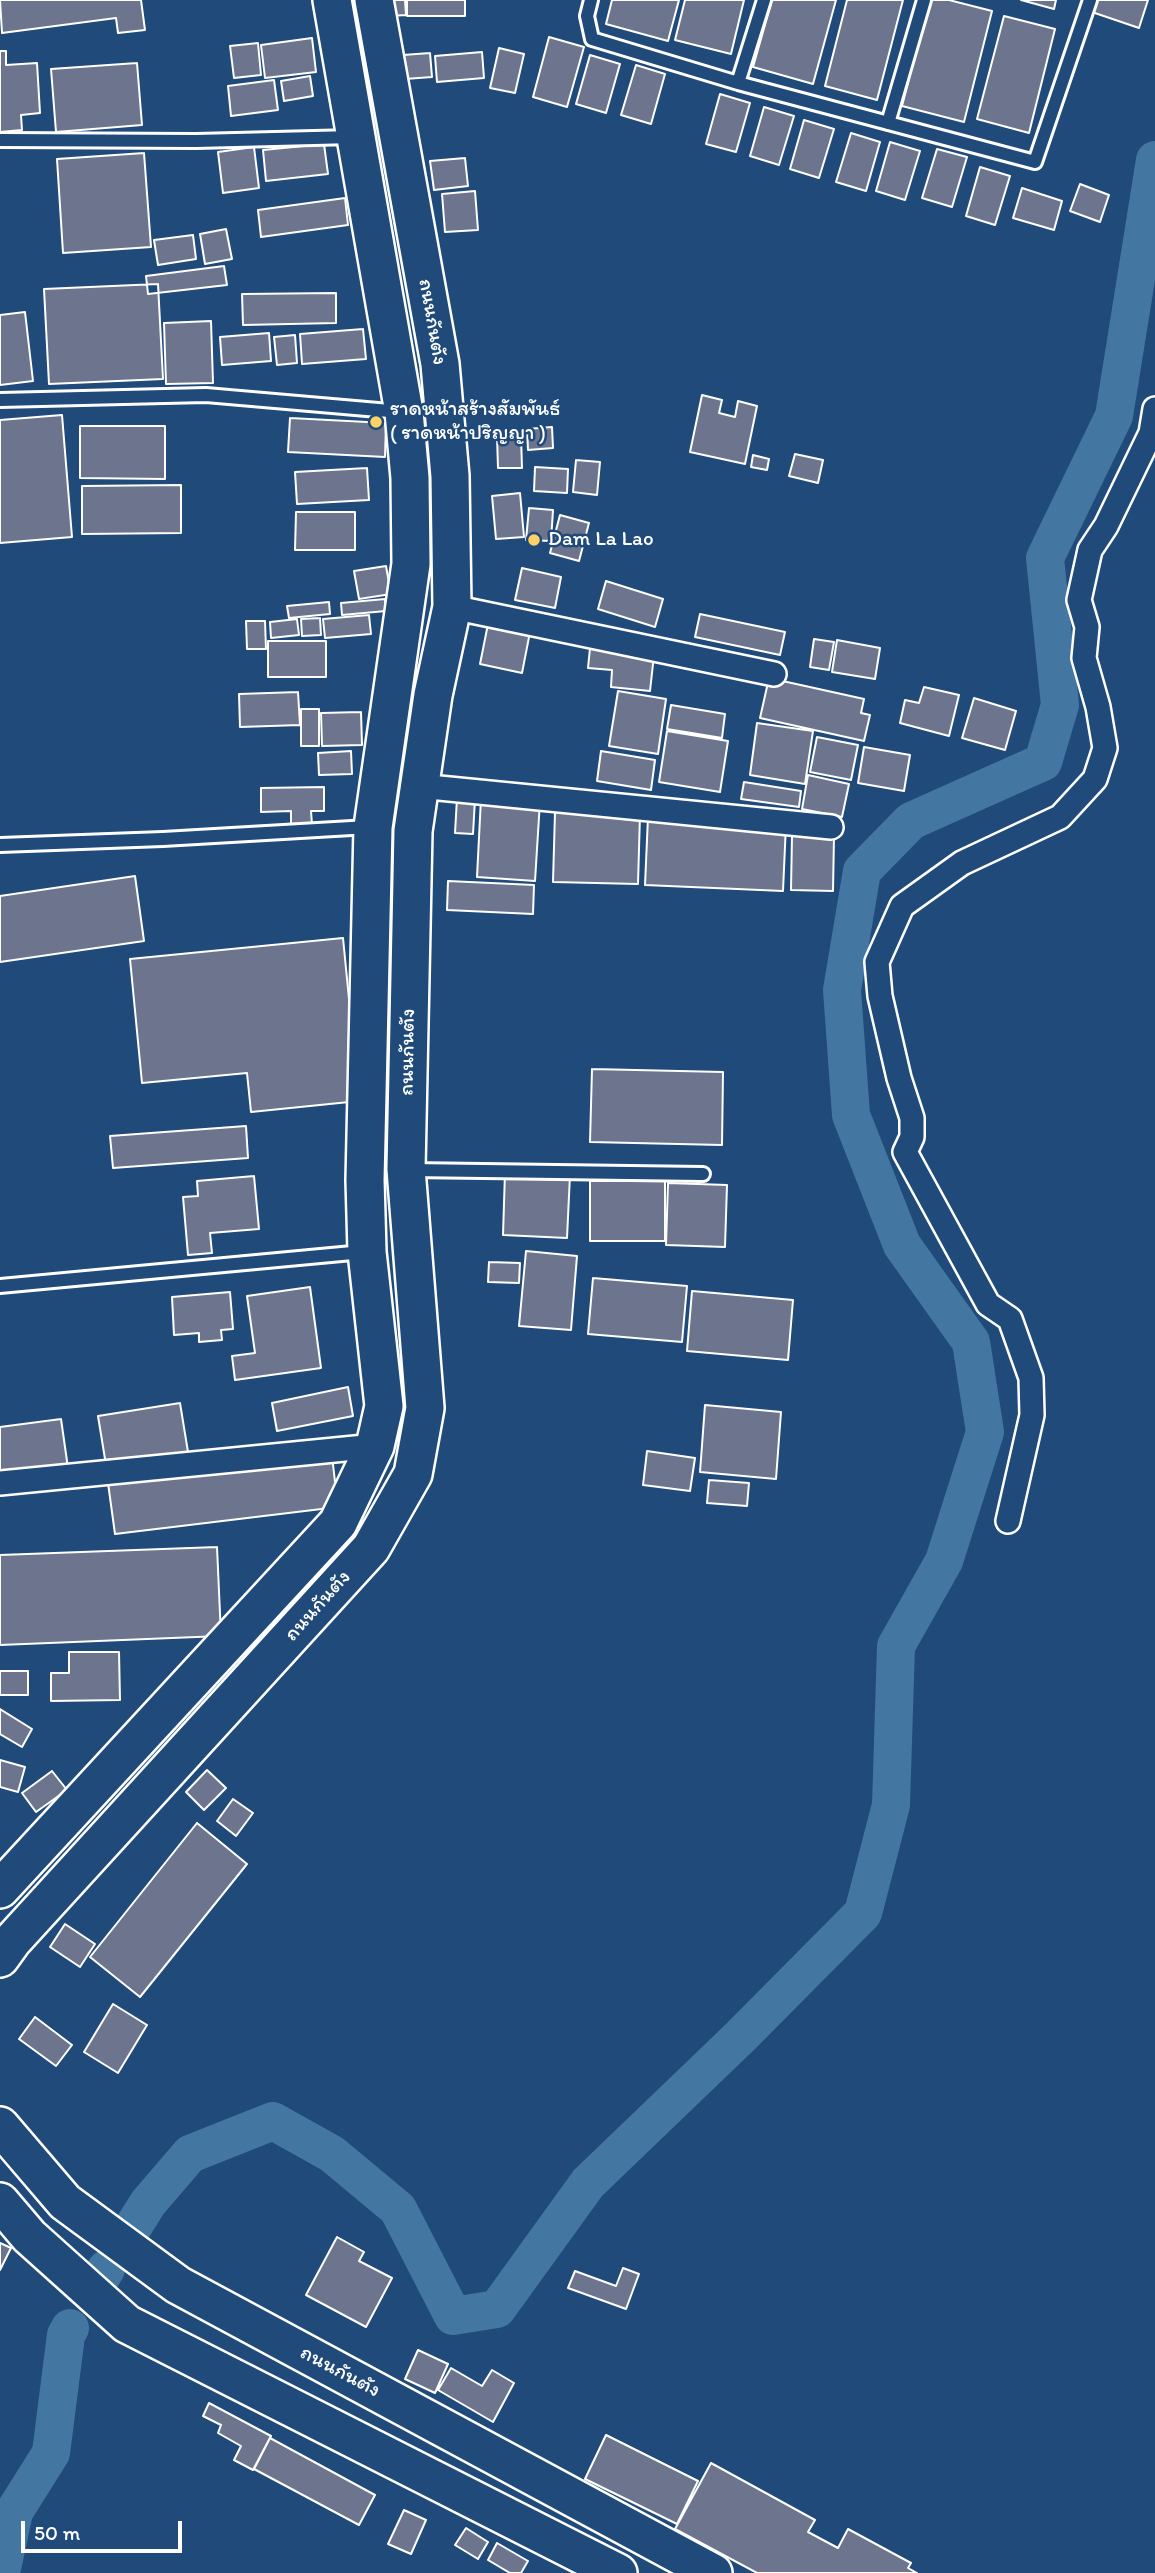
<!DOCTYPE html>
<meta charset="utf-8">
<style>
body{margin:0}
#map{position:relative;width:1155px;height:2573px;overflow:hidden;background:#1f4a7a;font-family:Itim,sans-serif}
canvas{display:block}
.scale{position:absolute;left:21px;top:2521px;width:161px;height:32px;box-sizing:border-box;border:4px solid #fff;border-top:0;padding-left:9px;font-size:21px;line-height:24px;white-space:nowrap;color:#fff;-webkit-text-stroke:5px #1f4a7a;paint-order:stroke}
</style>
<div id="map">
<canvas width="1155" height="2573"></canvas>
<div class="scale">50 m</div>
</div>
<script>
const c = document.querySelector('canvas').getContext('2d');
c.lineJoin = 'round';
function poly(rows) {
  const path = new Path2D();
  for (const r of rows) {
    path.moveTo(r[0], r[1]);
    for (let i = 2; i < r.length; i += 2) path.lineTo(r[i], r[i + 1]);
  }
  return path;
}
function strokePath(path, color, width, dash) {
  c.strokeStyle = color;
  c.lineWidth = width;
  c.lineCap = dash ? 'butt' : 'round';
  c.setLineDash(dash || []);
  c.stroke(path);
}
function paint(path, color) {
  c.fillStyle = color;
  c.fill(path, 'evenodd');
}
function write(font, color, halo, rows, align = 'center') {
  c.font = font + ' Itim,"Playpen Sans Thai",sans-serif';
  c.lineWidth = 5;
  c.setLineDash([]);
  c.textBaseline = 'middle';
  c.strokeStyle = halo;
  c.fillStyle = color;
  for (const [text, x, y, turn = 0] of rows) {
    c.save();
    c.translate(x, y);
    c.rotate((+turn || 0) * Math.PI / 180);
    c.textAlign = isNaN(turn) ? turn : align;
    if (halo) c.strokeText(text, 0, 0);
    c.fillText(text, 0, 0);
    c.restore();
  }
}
const river = poly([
 [133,2227,148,2203,190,2154,273,2121,332,2154,398,2209,453,2316,497,2309,588,2183,741,2036,863,1913,891,1805,896,1646,944,1561,985,1432,971,1342,902,1245,851,1115,842,990,862,871,911,821,1043,762,1060,705,1045,558,1114,416,1155,160],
 [99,2280,106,2269],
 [1,2573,14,2512,51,2453,66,2335,70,2328]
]);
const building = poly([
 [0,0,141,0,145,30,118,33,116,18,2,33,0,0],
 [388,0,405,0,406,15,389,16,388,0],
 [407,0,465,0,465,16,407,16,407,0],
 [612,0,679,0,668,41,606,24,612,0],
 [685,0,744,0,731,54,675,40,685,0],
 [772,0,836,0,813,84,753,67,772,0],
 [847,0,903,0,877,100,825,86,847,0],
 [929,0,949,0,992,11,964,122,902,106,929,0],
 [1021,0,1056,0,1054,9,1021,0],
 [1093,0,1148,0,1139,28,1089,11,1093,0],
 [1004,16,1055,29,1029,133,977,119,1004,16],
 [549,37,584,47,567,107,533,97,549,37],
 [312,38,316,72,265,78,261,45,312,38],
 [258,43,261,75,234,78,230,46,258,43],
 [499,48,524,54,515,93,490,88,499,48],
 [0,51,6,51,6,65,37,63,40,113,21,115,22,130,0,132,0,51],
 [482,52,484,78,437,82,435,56,482,52],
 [430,53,432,77,405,79,403,55,430,53],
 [590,55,620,64,606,113,576,104,590,55],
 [137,63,142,125,56,132,51,69,137,63],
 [636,65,665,74,651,124,621,115,636,65],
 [310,76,313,96,284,101,281,81,310,76],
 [274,80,278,110,231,116,228,86,274,80],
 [720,94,750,103,736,152,706,144,720,94],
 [764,107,794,116,779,165,750,156,764,107],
 [804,120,834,129,819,178,790,169,804,120],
 [851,133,880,142,866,191,836,182,851,133],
 [890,142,920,151,905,200,876,191,890,142],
 [324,144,328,174,266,181,263,150,324,144],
 [254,147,259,188,223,193,218,152,254,147],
 [937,149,967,157,952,207,922,198,937,149],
 [144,153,151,247,63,253,57,159,144,153],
 [465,158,468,186,434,190,430,161,465,158],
 [980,167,1010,176,995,225,966,216,980,167],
 [1080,184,1109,195,1100,222,1070,211,1080,184],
 [1022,188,1062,201,1054,230,1013,218,1022,188],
 [475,191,478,230,445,232,442,194,475,191],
 [345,198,348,225,261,237,258,210,345,198],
 [226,229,232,259,205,264,200,234,226,229],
 [193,235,196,259,158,265,154,240,193,235],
 [224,266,227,285,148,294,146,276,224,266],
 [158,284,163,379,49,384,44,289,158,284],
 [336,293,336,323,243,325,242,294,336,293],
 [25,312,33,381,0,385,0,315,25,312],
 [211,321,213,383,166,384,164,323,211,321],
 [363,329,366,359,302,364,300,334,363,329],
 [269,333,271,361,222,365,220,337,269,333],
 [295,335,297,363,277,365,274,337,295,335],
 [702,395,722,400,719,413,735,417,738,401,757,406,745,464,690,452,702,395],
 [62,415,72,537,0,543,0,420,62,415],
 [290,418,386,423,385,457,288,452,290,418],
 [80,426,165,426,165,479,80,478,80,426],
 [552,427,553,448,528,450,527,429,552,427],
 [521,436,522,468,498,468,497,437,521,436],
 [795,454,823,460,818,483,789,476,795,454],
 [753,455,769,459,767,470,751,467,753,455],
 [576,460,600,462,597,495,573,492,576,460],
 [535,467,568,469,567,493,534,491,535,467],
 [367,468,369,500,297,504,295,472,367,468],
 [181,485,181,533,82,534,82,486,181,485],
 [520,493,524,537,496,539,492,496,520,493],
 [529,508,553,510,551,541,526,540,529,508],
 [296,512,355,512,355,550,295,550,296,512],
 [560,515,589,523,579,561,550,553,560,515],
 [386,566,391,594,359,599,354,571,386,566],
 [522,568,561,577,555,608,515,600,522,568],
 [606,581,663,599,655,627,598,609,606,581],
 [385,599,386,611,342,615,341,603,385,599],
 [329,602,330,614,289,618,287,606,329,602],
 [700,614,785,632,780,655,695,637,700,614],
 [369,615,371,634,325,638,323,619,369,615],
 [320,618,321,635,302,636,301,619,320,618],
 [297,619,299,635,271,638,270,622,297,619],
 [246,621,265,621,266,649,247,649,246,621],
 [488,624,530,632,522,673,480,664,488,624],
 [814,639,834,642,829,670,810,667,814,639],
 [837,640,880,648,875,679,832,672,837,640],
 [268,641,326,641,326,677,268,677,268,641],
 [590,648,654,655,650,691,611,687,612,670,588,668,590,648],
 [769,678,864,699,861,713,870,715,864,741,760,718,769,678],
 [924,687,959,695,949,736,900,723,905,700,919,703,924,687],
 [618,691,666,699,658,754,609,746,618,691],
 [298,692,300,725,240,727,239,694,298,692],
 [974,698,1016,711,1005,750,962,738,974,698],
 [671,705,725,714,722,738,667,729,671,705],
 [301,709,319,709,319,746,301,746,301,709],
 [361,712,362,745,322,746,321,713,361,712],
 [757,723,813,731,805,784,750,775,757,723],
 [667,731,728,741,720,792,659,782,667,731],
 [817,737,858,745,851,780,810,772,817,737],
 [864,747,910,755,904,791,858,783,864,747],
 [351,751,352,774,319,775,318,753,351,751],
 [601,751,655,760,651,790,597,781,601,751],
 [808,775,849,784,842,817,802,809,808,775],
 [744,782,801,791,799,807,741,799,744,782],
 [324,787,324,811,311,811,312,825,291,826,291,811,261,812,261,788,324,787],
 [457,798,475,799,473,834,455,833,457,798],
 [481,798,540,801,535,881,477,877,481,798],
 [555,812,640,814,638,884,553,882,555,812],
 [648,817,786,824,783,891,645,885,648,817],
 [792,835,834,836,833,891,791,890,792,835],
 [135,876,144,941,0,962,0,896,135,876],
 [448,881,534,885,533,914,447,910,448,881],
 [343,938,359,1101,251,1112,247,1073,142,1083,130,959,343,938],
 [592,1069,723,1072,722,1145,590,1142,592,1069],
 [246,1126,248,1158,113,1168,110,1136,246,1126],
 [505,1172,570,1175,567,1238,503,1235,505,1172],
 [254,1176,259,1229,210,1233,212,1253,188,1255,183,1197,198,1196,197,1181,254,1176],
 [590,1181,665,1181,665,1241,590,1241,590,1181],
 [668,1183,727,1185,725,1247,666,1245,668,1183],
 [526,1251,577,1256,571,1330,519,1326,526,1251],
 [489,1262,520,1263,519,1283,488,1282,489,1262],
 [593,1278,687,1286,682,1342,588,1334,593,1278],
 [310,1287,321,1368,235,1380,232,1356,255,1353,247,1296,310,1287],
 [692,1291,793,1300,788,1360,687,1351,692,1291],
 [230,1292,233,1329,221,1330,222,1340,199,1342,199,1333,174,1335,172,1297,230,1292],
 [348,1387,353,1416,277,1431,272,1403,348,1387],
 [180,1403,188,1452,106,1465,98,1416,180,1403],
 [705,1405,781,1412,776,1479,700,1472,705,1405],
 [61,1419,68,1468,0,1476,0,1427,61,1419],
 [647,1451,695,1458,690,1491,643,1485,647,1451],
 [332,1456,338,1507,115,1534,108,1483,332,1456],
 [709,1480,749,1483,747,1506,707,1503,709,1480],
 [217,1547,221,1636,0,1645,0,1555,217,1547],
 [69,1652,119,1652,120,1700,51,1701,51,1673,69,1673,69,1652],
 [0,1671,28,1671,28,1695,0,1695,0,1671],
 [0,1709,32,1729,22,1747,0,1734,0,1709],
 [0,1760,25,1767,18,1792,0,1787,0,1760],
 [207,1770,226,1788,204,1810,186,1792,207,1770],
 [52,1771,67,1790,36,1812,22,1793,52,1771],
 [233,1799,253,1813,236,1836,217,1821,233,1799],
 [197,1823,247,1864,140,1997,90,1957,197,1823],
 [65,1924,95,1944,80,1967,50,1947,65,1924],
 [113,2004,147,2025,118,2073,84,2052,113,2004],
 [35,2017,72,2045,56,2066,19,2039,35,2017],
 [337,2237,364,2252,359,2261,392,2278,366,2327,306,2295,337,2237],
 [0,2243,11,2248,0,2270,0,2243],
 [623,2268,639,2274,626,2309,568,2288,575,2271,616,2286,623,2268],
 [418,2350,448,2364,435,2393,405,2379,418,2350],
 [451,2368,482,2386,492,2370,514,2383,493,2422,438,2390,451,2368],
 [209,2403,271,2436,253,2470,234,2460,241,2446,218,2433,221,2425,203,2416,209,2403],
 [606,2435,698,2481,677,2524,585,2479,606,2435],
 [270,2438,375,2495,359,2525,254,2469,270,2438],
 [711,2463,815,2520,808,2532,838,2548,848,2529,911,2563,908,2568,917,2573,757,2573,675,2529,711,2463],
 [404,2510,426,2520,411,2554,388,2544,404,2510],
 [466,2528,488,2542,478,2559,455,2545,466,2528],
 [497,2543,528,2561,521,2573,510,2573,488,2560,497,2543]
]);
const service = poly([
 [591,0,587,16,592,39,738,83,1035,162,1090,0],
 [738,83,764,0],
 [888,123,924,0],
 [0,140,196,141,353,137],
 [0,400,206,395,401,412],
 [0,845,163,839,369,827],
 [410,1170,703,1174],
 [0,1286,363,1252]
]);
const minor = poly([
 [452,607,774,674],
 [419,786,831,827],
 [0,1483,375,1446],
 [1008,1521,1032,1415,1031,1378,1010,1319,988,1304,905,1152,912,1137,912,1118,899,1078,880,996,877,962,902,906,962,863,1060,817,1095,779,1105,748,1098,707,1084,658,1087,627,1079,600,1090,550,1106,526,1151,433,1155,409]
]);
const primary = poly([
 [0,1889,338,1523,375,1446,384,1406,367,1252,365,1180,373,827,411,564,410,478,404,412,332,0],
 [0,1958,13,1940,371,1548,413,1474,425,1408,406,1169,413,831,433,695,452,607,450,476,440,364,374,0],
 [0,2126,65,2202,178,2285,713,2573],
 [0,2202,29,2236,127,2324,618,2573]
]);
const markers = [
 [376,422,7,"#ffd166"],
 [534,540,7,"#ffd166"]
];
const streetNames = [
 ["ถนนกันตัง",432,322,80],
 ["ถนนกันตัง",408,1052,-89],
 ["ถนนกันตัง",318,1606,-48],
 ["ถนนกันตัง",340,2372,28]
];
const poiNames = [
 ["ราดหน้าสร้างสัมพันธ์",390,410],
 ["( ราดหน้าปริญญา )",390,434],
 ["Dam La Lao",548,540]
];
strokePath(river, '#4377a1', 38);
paint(building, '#6d758e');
strokePath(building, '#fff', 2);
strokePath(service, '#fff', 18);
strokePath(minor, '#fff', 28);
strokePath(primary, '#fff', 42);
strokePath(service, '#1f4a7a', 12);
strokePath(minor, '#1f4a7a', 23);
strokePath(primary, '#1f4a7a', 37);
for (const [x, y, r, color] of markers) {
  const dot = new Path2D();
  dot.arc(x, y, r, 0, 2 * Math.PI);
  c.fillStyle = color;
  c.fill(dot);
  strokePath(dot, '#1f4a7a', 2.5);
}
write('21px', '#fff', '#1f4a7a', streetNames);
write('21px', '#fff', '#1f4a7a', poiNames, 'left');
</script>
